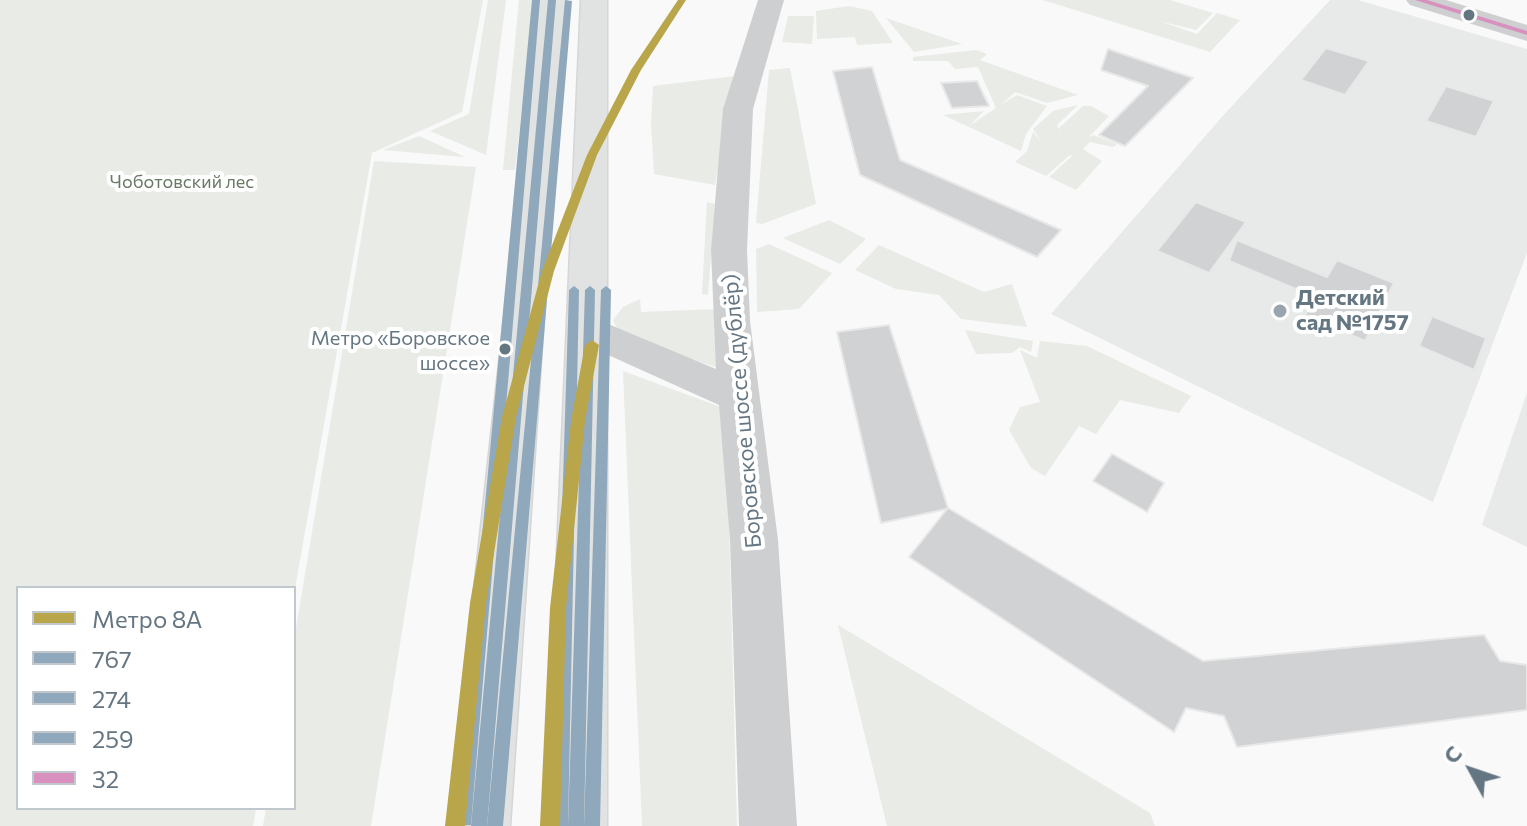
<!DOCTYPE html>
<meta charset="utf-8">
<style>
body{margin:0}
#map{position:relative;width:1527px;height:826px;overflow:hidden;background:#f9f9f9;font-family:Commissioner,sans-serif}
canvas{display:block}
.legend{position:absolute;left:16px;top:586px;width:280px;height:224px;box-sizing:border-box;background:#fff;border:2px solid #c1c8cd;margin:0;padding:10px 14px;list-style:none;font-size:24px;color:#657683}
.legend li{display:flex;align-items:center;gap:16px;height:40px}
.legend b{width:40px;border:2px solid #c1c8cd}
.north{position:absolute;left:1431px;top:730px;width:80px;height:80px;-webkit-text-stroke:6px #fff;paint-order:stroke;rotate:310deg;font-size:22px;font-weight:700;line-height:32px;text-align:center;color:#657683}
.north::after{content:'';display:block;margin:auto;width:28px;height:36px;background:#657683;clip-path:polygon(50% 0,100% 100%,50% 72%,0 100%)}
</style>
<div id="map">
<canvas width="1527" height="826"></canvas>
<ul class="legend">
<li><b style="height:10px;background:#baa64a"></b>Метро 8А</li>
<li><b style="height:10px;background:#8fa8bb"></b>767</li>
<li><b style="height:10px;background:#8fa8bb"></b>274</li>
<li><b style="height:10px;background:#8fa8bb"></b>259</li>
<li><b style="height:10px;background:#d891be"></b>32</li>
</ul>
<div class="north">С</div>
</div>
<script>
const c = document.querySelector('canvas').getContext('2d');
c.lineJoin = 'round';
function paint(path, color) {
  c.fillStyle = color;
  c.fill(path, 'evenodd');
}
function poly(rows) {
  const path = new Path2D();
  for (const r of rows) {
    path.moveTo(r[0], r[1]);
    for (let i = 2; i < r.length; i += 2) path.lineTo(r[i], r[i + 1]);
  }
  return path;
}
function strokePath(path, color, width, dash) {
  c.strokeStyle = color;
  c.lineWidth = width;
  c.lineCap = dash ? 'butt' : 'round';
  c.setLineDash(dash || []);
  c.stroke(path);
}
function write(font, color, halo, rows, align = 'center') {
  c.font = font + ' Commissioner,sans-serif';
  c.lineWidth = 8;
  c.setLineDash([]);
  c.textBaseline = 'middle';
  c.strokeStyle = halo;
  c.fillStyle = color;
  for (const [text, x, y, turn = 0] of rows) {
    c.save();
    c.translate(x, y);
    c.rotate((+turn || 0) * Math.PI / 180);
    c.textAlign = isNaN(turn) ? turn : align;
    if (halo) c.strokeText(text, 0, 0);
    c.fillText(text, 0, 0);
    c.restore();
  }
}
const built = poly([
 [1330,0,1358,0,1527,49,1527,253,1433,502,1051,314,1220,119],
 [1527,393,1527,547,1482,525]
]);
const green = poly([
 [0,0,483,0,462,112,372,153,294,594,294,588,18,588,18,808,256,808,253,826,0,826],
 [488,0,506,0,486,155,430,131,469,114],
 [519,0,534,0,515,170,503,170],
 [1043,0,1170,0,1213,13,1196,30,1159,21,1197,34,1217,13,1240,20,1210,52],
 [849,6,872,11,893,43,857,45,855,37,817,39,816,11],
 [788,16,814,16,812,44,782,42],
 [886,18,962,44,914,52],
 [976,50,987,54,980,60,1078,95,1047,103,1015,92,1002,104,1017,95,1047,106,1026,134,1021,151,943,115,984,111,969,126,996,108,978,67,955,69,948,61,913,61,913,57],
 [790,68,816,204,762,224,756,223,769,70],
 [735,76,715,185,654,174,651,125,653,86],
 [1078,105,1057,125,1061,133,1059,128,1083,106,1091,106,1109,116,1088,138,1093,135,1117,144,1113,147,1090,142,1083,149,1102,161,1076,190,1049,177,1072,156,1070,155,1046,176,1015,162,1027,151,1033,132,1041,142,1033,129,1053,111],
 [419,136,465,157,383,150],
 [374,161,476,167,371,826,263,826,266,808,294,808,294,640],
 [707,202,715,204,708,295,702,294],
 [829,220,866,239,840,264,783,238],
 [769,244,832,273,799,309,757,312,756,249],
 [879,245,984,292,1012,284,1027,327,961,319,939,295,896,289,855,270],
 [640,299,641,312,717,309,719,368,629,339,618,331,613,320,623,307],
 [965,330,1033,341,1031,352,1020,347,1012,353,976,354],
 [1040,341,1087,346,1191,396,1179,413,1120,400,1096,434,1079,426,1045,476,1031,468,1009,430,1020,407,1040,402,1020,350,1037,358],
 [623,371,726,409,737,826,642,826],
 [838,625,1150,813,1155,826,887,826]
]);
const building = poly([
 [1326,48,1369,61,1345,95,1301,80,1326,48],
 [1108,49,1193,78,1125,146,1099,135,1148,86,1101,70,1108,49],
 [872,67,900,160,1061,230,1037,257,860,175,833,71,872,67],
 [977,81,989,106,952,108,941,83,977,81],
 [1446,86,1494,101,1476,137,1426,121,1446,86],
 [1196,202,1246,222,1209,273,1157,251,1196,202],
 [1237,240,1327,277,1337,260,1394,283,1365,341,1305,315,1315,297,1229,261,1237,240],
 [1432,316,1486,338,1474,370,1419,346,1432,316],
 [889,325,948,508,1203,661,1484,635,1500,661,1527,665,1527,710,1237,747,1224,716,1186,708,1174,732,909,557,947,509,881,523,837,332,889,325],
 [1112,454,1164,483,1147,512,1093,481,1112,454]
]);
const minor = poly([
 [758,0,784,0,753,109,747,250,750,321,778,540,797,826,739,826,730,540,719,405,575,340,570,330,575,320,589,316,716,369,711,250,723,109,758,0],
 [1406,0,1446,0,1527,25,1527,41,1410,5,1406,0]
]);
const major = poly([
 [539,0,565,0,510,826,448,826,539,0],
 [581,0,607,0,607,826,545,826,581,0]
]);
const bus1 = poly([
 [548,0,556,0,487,826,471,826,548,0],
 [590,286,595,290,584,826,568,826,585,290,590,286]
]);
const bus2 = poly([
 [565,0,572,1,503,826,487,826,565,0],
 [606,286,611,290,600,826,584,826,601,290,606,286]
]);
const bus3 = poly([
 [532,0,540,0,471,825,455,826,532,0],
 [574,286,579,290,568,826,552,826,569,290,574,286]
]);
const bus4 = poly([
 [1415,0,1427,0,1527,31,1527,35,1415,0]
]);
const metro1 = poly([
 [678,0,686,0,641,70,597,155,554,271,516,417,486,603,465,826,445,826,470,603,502,417,542,271,587,155,631,70,678,0],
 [592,340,599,345,585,421,566,608,560,826,540,826,550,608,571,421,585,345,592,340]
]);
const markers = [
 [1469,15,7,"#657683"],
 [1280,311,8,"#99a4ac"],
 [505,349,7,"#657683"]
];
const farParknames = [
 ["Чоботовский лес",182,182]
];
const busNames = [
 ["Метро «Боровское",490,338],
 ["шоссе»",490,363]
];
const poiNames = [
 ["Детский",1296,298],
 ["сад №1757",1296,323]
];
const streetNames = [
 ["Боровское шоссе (дублёр)",742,411,-95]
];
paint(built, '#e8e9e9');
paint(green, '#e8ebe6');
paint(building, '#d0d2d3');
strokePath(building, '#e8e8e8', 2);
strokePath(major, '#d5d6d7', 3);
paint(minor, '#cecfd0');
paint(major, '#e1e2e2');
paint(bus1, '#8fa8bb');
paint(bus2, '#8fa8bb');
paint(bus3, '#8fa8bb');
paint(bus4, '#d891be');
paint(metro1, '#baa64a');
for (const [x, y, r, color] of markers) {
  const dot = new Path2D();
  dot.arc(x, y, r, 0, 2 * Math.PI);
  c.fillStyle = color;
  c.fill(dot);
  strokePath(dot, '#fff', 3);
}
write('18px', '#687a64', '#fff', farParknames);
write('20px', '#657683', '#fff', busNames, 'right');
write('bold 22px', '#657683', '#fff', poiNames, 'left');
write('22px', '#657683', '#fff', streetNames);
</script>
